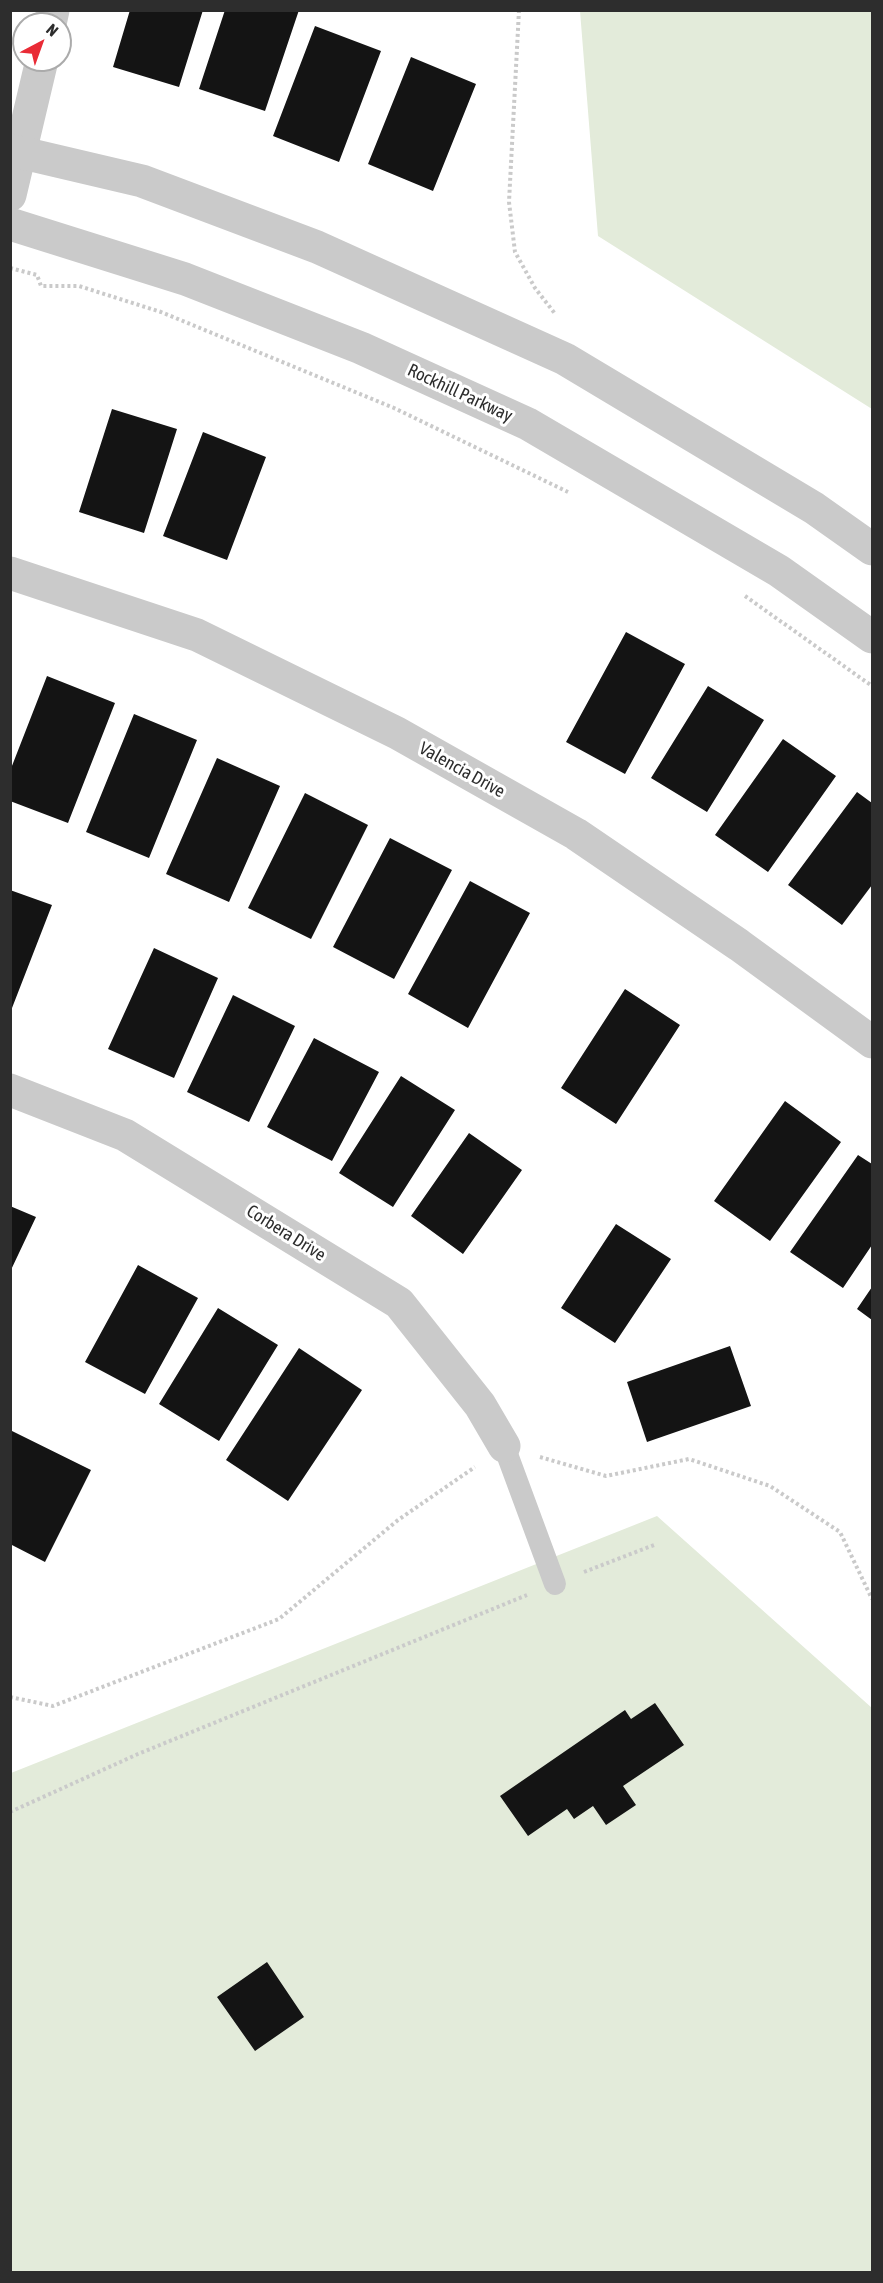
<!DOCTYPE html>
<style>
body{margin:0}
#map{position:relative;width:883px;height:2283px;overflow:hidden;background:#fff;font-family:"Asap Condensed",sans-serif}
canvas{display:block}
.frame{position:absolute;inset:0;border:12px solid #2d2d2d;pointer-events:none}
.north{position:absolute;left:12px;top:12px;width:60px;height:60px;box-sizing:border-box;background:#fff;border:2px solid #ababab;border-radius:50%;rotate:41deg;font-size:16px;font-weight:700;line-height:24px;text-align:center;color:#2d2d2d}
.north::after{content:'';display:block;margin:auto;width:21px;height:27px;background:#e92b36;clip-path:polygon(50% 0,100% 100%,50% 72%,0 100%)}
</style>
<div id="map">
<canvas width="883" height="2283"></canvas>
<div class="frame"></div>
<div class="north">N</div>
</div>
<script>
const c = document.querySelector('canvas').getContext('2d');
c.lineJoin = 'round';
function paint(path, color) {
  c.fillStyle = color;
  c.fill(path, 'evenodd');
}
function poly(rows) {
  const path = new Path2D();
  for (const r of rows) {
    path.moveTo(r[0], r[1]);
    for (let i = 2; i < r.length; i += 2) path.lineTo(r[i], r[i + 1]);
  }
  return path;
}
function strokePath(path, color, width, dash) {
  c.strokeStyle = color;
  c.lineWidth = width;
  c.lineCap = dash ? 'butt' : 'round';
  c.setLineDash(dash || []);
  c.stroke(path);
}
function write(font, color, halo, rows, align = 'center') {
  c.font = font + ' "Asap Condensed",sans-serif';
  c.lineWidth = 6;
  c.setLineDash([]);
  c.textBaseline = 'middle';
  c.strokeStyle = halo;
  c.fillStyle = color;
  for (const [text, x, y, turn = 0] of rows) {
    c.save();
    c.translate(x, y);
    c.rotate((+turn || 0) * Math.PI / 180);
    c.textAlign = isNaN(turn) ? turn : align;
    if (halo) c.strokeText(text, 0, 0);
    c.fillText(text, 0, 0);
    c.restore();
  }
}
const green = poly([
 [580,11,872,11,872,409,598,236],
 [657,1516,872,1708,872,2272,11,2272,11,1773]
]);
const building = poly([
 [130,10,203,10,179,87,113,67],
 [225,10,299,10,265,111,199,89],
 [315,26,381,51,339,162,273,136],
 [411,57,476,84,433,191,368,164],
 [112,409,177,429,144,533,79,512],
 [203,432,266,457,227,560,163,536],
 [626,632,685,664,625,774,566,742],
 [47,676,115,703,68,823,10,801,10,771],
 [708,686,764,720,707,812,651,778],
 [134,714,197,740,149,858,86,832],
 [783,739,836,776,768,872,715,835],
 [217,758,280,786,229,902,166,874],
 [857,792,872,803,872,885,842,925,788,885],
 [305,793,368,825,311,939,248,908],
 [390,838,452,870,394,979,333,947],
 [470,881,530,913,468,1028,408,994],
 [10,890,52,905,12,1008,10,1008],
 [154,948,218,978,174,1078,108,1049],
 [625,989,680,1025,616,1124,561,1088],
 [233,995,295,1026,249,1122,187,1092],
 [314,1038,379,1072,332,1161,267,1127],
 [401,1076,455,1110,393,1207,339,1173],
 [785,1101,841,1142,770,1241,714,1201],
 [469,1133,522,1170,463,1254,411,1216],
 [858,1155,872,1164,872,1245,843,1288,790,1252],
 [10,1206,36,1217,10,1272],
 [616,1224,671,1259,615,1343,561,1308],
 [138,1265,198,1298,145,1394,85,1362],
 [872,1287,872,1320,857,1309],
 [218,1308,278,1345,219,1441,159,1404],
 [730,1346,751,1406,647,1442,627,1382],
 [299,1348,362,1390,288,1501,226,1460],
 [10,1430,91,1470,45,1562,10,1544],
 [655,1703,684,1745,623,1786,636,1805,606,1825,593,1806,574,1819,567,1809,528,1836,500,1796,625,1710,631,1719],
 [267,1962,304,2017,255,2051,217,1997]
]);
const path = poly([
 [519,10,509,202,515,252,535,288,556,315],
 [10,268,37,275,41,286,79,286,161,312,394,408,568,492],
 [745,596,872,686],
 [540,1457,606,1476,689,1459,770,1486,840,1532,872,1599],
 [584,1572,654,1545],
 [10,1697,53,1706,279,1619,398,1520,475,1467],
 [10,1812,138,1754,527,1595]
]);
const service = poly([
 [504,1446,555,1584]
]);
const minor = poly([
 [50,24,53,10],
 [10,195,42,60],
 [10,573,197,635,397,733,576,834,739,945,872,1042],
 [10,1090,125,1135,399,1303,480,1405,504,1446]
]);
const tertiary = poly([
 [10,150,142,181,317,247,565,359,814,508,872,549],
 [10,224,185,279,361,348,528,424,779,571,872,637]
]);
const streetNames = [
 ["Rockhill Parkway",460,393,25],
 ["Valencia Drive",462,770,29],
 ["Corbera Drive",286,1233,32]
];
paint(green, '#e3ebda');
paint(building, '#141414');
strokePath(path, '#cacaca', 4, [3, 3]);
strokePath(service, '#cacaca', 22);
strokePath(minor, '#cacaca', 33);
strokePath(tertiary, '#cacaca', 33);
write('18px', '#2d2d2d', '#fff', streetNames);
</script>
